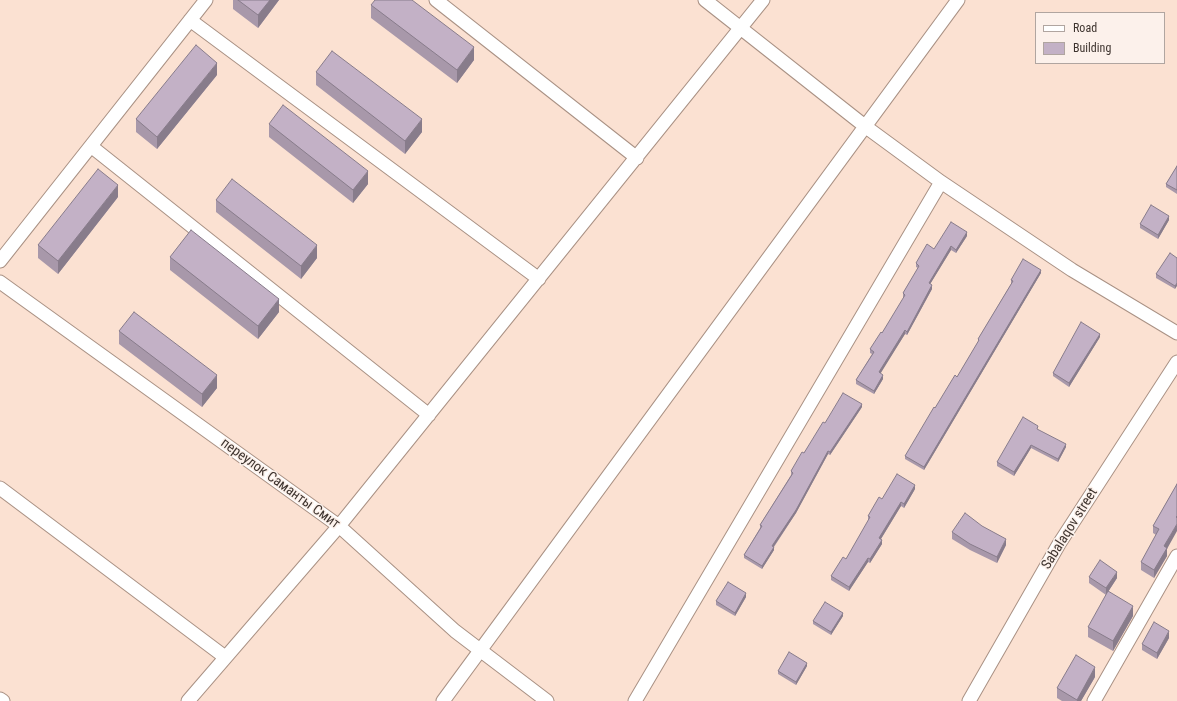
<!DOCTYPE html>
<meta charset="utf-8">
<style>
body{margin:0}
#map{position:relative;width:1177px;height:701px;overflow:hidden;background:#fbe1d2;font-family:"Roboto Condensed",sans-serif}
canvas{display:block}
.legend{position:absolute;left:1035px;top:12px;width:130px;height:52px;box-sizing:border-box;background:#fcf1eb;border:1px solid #b0a5a0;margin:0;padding:5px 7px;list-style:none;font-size:12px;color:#3e342f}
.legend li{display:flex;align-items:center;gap:8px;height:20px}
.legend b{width:20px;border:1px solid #b0a5a0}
</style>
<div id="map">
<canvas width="1177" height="701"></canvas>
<ul class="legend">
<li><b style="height:5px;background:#fff"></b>Road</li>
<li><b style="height:11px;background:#c3b1c6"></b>Building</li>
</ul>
</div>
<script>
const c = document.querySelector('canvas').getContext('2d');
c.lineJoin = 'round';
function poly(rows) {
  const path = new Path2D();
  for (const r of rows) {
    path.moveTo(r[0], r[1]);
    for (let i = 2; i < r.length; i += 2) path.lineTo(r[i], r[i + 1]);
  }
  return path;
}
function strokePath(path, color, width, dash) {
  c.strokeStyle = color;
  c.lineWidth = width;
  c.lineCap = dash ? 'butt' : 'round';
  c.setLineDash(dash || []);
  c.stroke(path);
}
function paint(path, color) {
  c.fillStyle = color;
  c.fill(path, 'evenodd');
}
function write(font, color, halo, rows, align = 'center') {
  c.font = font + ' "Roboto Condensed",sans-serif';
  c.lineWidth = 3;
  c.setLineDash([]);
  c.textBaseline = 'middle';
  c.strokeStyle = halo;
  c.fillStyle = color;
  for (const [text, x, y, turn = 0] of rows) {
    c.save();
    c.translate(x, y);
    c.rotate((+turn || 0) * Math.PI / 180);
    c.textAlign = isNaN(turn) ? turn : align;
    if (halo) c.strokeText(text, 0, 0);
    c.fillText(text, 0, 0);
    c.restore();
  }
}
const minor = poly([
 [436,0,637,158],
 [705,0,866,127,941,182,1072,270,1177,333],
 [190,20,539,279],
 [92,147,429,415],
 [0,261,206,0],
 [0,282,339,526,455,631,547,701],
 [0,488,225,657],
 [0,699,3,701],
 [188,701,339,526,763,0],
 [443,701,958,0],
 [635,701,941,182],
 [969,701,1059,544,1177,362],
 [1094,701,1177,556]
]);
const wall = poly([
 [233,0,279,0,258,28,233,9],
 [371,5,474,60,457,83,371,18],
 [316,72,422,132,405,154,316,85],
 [217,75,157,149,136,132,136,119],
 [269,124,368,184,353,203,269,137],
 [1177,166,1177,194,1166,187,1166,184],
 [118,197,58,274,38,258,38,245],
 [216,200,317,258,301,279,216,212],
 [1169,220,1158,239,1140,228,1140,224],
 [967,236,956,253,951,250,930,284,932,289,907,335,905,334,880,373,883,379,874,394,856,384,856,380,872,354,870,353,870,349,882,333,904,298,903,297,903,293,918,268,916,267,916,263,934,249],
 [170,257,279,312,258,339,170,270],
 [1177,258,1175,289,1156,278,1156,274],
 [1041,273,924,470,905,459,905,456,935,408,957,377,978,342,978,339,1011,284,1011,280],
 [119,331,217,388,202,407,119,344],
 [1100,337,1069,387,1053,376,1053,373],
 [862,407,830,455,828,454,796,513,774,547,774,550,762,569,744,558,744,555,760,528,760,525,791,475,791,471,825,423],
 [1038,430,1066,447,1058,462,1031,448,1014,476,997,466,997,462],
 [1177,484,1167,549,1167,556,1154,578,1141,570,1141,562,1156,535,1153,533,1153,526],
 [915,489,904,508,901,506,881,539,882,544,870,563,868,562,849,591,831,580,831,576,846,559,869,520,868,520,868,516,882,499],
 [952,532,1006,545,997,563,970,550,952,539],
 [1089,577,1117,578,1106,595,1089,583],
 [746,597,735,616,716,605,716,601],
 [843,616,831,635,813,624,813,621],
 [1133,616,1113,651,1088,637,1088,627],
 [1169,638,1157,659,1142,650,1142,644],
 [807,666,796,685,778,674,778,671],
 [1095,677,1081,701,1062,701,1057,698,1057,688]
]);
const shadedWall = poly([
 [270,0,279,0,258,28,258,15],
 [474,47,474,60,457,83,457,70],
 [217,63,217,75,157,149,157,137],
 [422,119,422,132,405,154,405,141],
 [368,171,368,184,353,203,353,190],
 [118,185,118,197,58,274,58,261],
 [1169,216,1169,220,1158,239,1158,235],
 [967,232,967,236,956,253,956,250],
 [317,245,317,258,301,279,301,266],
 [951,246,951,250,929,286,929,283],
 [1041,270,1041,273,924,470,924,467],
 [1177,283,1177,286,1175,289,1175,286],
 [932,285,932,289,907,335,907,332],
 [279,299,279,312,258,339,258,326],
 [905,330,905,334,879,376,879,372],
 [1100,334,1100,337,1069,387,1069,383],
 [217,375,217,388,202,407,202,394],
 [883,375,883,379,874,394,874,391],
 [862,404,862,407,830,455,830,452],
 [1066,444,1066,447,1058,462,1058,459],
 [1031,445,1031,448,1014,476,1014,472],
 [828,451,828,454,796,513,772,549,772,546],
 [915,485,915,489,904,508,904,504],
 [901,502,901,506,879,542,879,538],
 [1177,524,1177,531,1167,549,1167,556,1154,578,1154,570,1164,546],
 [1006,539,1006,545,997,563,997,557],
 [882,540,882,544,870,563,870,559],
 [774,547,774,550,762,569,762,566],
 [868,558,868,562,849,591,849,587],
 [1117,572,1117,578,1106,595,1106,588],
 [746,593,746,597,735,616,735,613],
 [1133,606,1133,616,1113,651,1113,641],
 [843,613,843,616,831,635,831,632],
 [1169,631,1169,638,1157,659,1157,653],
 [807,663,807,666,796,685,796,682],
 [1095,667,1095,677,1081,701,1077,701,1077,700]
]);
const building = poly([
 [238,0,270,0,258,15,238,0],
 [375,0,412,0,474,47,457,70,371,5,375,0],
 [196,45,217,63,157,137,136,119,196,45],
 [332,51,422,119,405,141,316,72,332,51],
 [283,105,368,171,353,190,269,124,283,105],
 [1177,166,1177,190,1166,184,1177,166],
 [98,169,118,185,58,261,38,245,98,169],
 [232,179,317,245,301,266,216,200,232,179],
 [1151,205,1169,216,1158,235,1140,224,1151,205],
 [951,222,967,232,956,250,951,246,929,283,932,285,907,332,905,330,879,372,883,375,874,391,856,380,874,352,870,349,881,332,882,333,905,295,903,293,919,266,916,263,927,244,934,249,951,222],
 [191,230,279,299,258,326,170,257,191,230],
 [1170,253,1177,258,1177,283,1175,286,1156,274,1170,253],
 [1023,259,1041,270,924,467,905,456,934,407,935,408,955,375,957,377,979,340,978,339,1013,281,1011,280,1023,259],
 [134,312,217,375,202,394,119,331,134,312],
 [1081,322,1100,334,1069,383,1053,373,1081,322],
 [843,393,862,404,830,452,828,451,796,510,772,546,774,547,762,566,744,555,762,526,760,525,793,473,791,471,802,452,804,453,823,422,825,423,843,393],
 [1023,417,1038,426,1037,429,1066,444,1058,459,1031,445,1014,472,997,462,1023,417],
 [897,474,915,485,904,504,901,502,879,538,882,540,870,559,868,558,849,587,831,576,843,557,846,559,870,517,868,516,879,497,882,499,897,474],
 [1177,484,1177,516,1176,517,1177,518,1177,524,1164,546,1167,548,1154,570,1141,562,1159,529,1153,526,1177,484],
 [965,513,982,526,1006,539,997,557,970,544,952,532,965,513],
 [1100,560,1117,572,1106,588,1089,577,1100,560],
 [728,582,746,593,735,613,716,601,728,582],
 [1108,591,1133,606,1113,641,1088,627,1108,591],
 [825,602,843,613,831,632,813,621,825,602],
 [1154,622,1169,631,1157,653,1142,644,1154,622],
 [789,652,807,663,796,682,778,671,789,652],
 [1076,655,1095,667,1077,700,1057,688,1076,655]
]);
const streetNames = [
 ["переулок Саманты Смит",280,484,36],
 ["Sabalaqov street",1070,529,-58]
];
strokePath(minor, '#a99184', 15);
strokePath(minor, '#fff', 13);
paint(wall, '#a898aa');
paint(shadedWall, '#887c8b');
paint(building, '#c3b1c6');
strokePath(building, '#887c8b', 1);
write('14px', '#3e342f', '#fcf1eb', streetNames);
</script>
